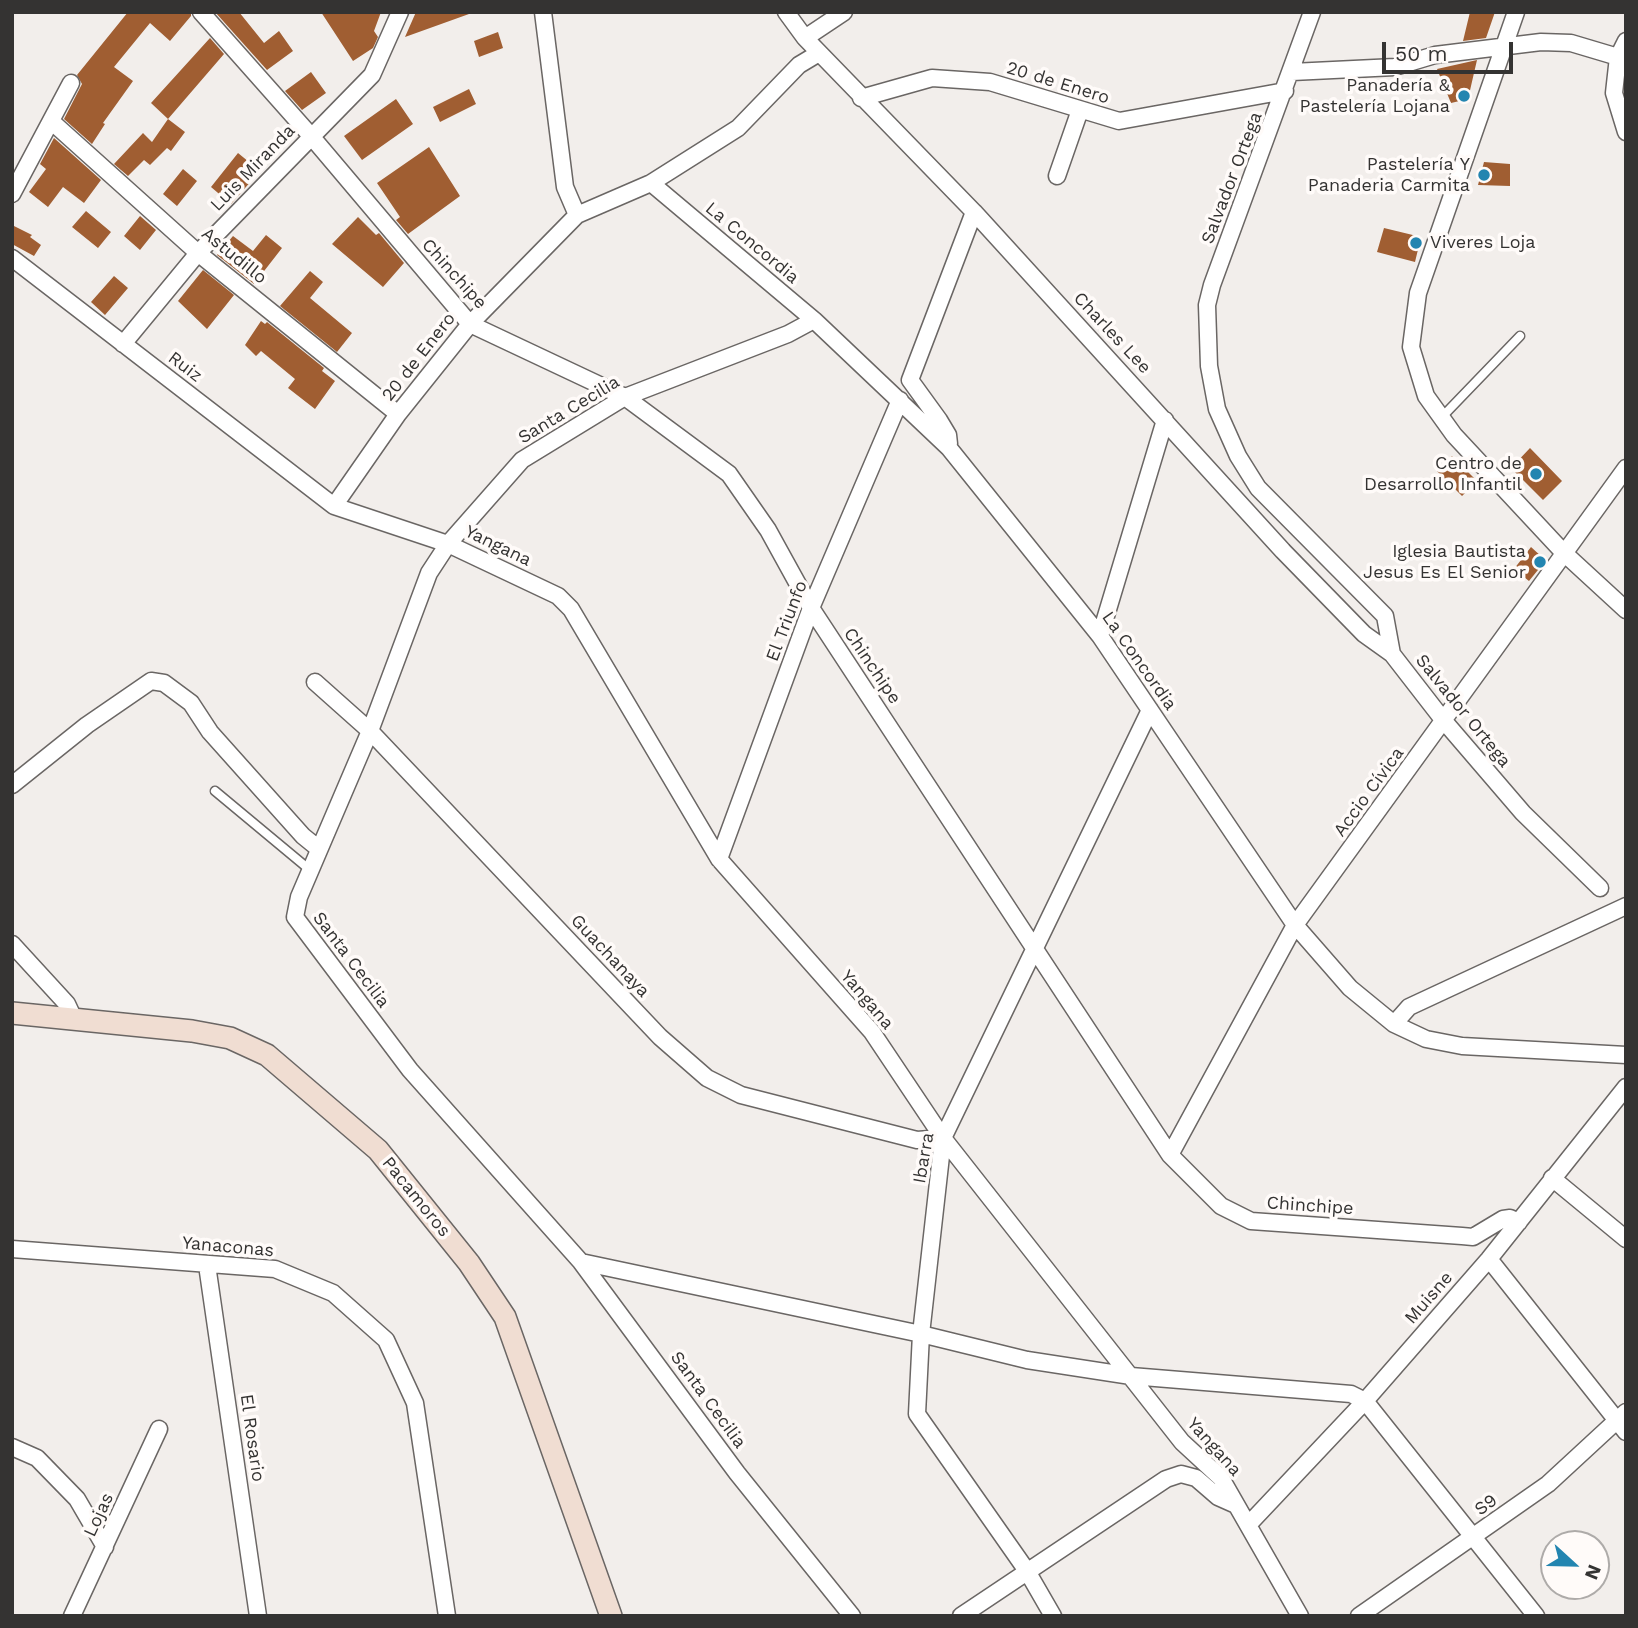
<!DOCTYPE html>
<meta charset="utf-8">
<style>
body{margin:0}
#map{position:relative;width:1638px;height:1628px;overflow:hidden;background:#f2eeeb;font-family:"Work Sans",sans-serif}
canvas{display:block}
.frame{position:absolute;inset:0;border:14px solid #343332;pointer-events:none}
.north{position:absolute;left:1540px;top:1530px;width:70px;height:70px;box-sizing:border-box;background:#fffbf9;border:2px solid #aeaba9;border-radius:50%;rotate:112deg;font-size:19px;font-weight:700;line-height:28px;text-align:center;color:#343332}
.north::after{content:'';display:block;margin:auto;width:24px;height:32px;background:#2385b0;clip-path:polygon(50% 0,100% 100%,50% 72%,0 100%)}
.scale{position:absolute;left:1382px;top:42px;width:131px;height:32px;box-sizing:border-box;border:4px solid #343332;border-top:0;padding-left:9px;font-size:21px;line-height:24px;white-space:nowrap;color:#343332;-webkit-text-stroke:5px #fffbf9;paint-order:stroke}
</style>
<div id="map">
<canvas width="1638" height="1628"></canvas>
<div class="frame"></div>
<div class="north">N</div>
<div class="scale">50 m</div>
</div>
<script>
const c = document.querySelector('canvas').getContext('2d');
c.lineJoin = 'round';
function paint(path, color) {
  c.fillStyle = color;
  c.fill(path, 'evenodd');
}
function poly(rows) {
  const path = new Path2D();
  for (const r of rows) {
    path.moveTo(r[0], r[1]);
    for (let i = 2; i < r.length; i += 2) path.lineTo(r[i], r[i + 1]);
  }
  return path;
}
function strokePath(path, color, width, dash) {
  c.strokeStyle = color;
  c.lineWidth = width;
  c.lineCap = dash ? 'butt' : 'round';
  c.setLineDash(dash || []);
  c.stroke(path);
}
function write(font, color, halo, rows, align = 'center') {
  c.font = font + ' "Work Sans",sans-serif';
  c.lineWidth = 7;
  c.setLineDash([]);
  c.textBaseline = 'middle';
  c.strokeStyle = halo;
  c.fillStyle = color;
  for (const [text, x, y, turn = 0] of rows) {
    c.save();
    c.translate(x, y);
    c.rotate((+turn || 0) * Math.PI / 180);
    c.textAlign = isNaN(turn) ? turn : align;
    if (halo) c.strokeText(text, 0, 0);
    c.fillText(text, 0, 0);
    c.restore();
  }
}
const building = poly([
 [128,12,191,12,191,16,170,41,150,23,114,67,133,81,103,123,105,124,92,144,64,119,82,84,77,75],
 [215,12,239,12,264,43,279,31,293,51,267,70],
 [321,12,381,12,374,31,378,37,373,48,353,61],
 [416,12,468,12,469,14,405,37],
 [1470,12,1495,12,1486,38,1463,41],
 [498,32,503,48,479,57,474,41],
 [210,38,224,54,168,119,151,103],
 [1477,60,1468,99,1451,103,1437,69],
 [311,72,326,93,302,110,285,91],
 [469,89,476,104,440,122,433,107],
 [396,99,413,124,362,160,344,136],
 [168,119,185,132,171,151,167,148,150,165,144,160,128,176,114,164,143,133,152,142],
 [54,138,101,180,84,203,63,187,48,207,29,192,46,169,40,164],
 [429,147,460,196,408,234,396,220,400,217,377,183],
 [238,153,260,171,231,204,211,187],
 [1484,162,1510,164,1510,186,1478,185],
 [183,169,197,181,177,206,163,194],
 [86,211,111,232,98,248,72,227],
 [140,216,156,230,140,250,124,236],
 [358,217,376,235,379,233,404,263,383,287,332,244],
 [12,225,32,235,30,237,41,245,34,256,12,244],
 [1384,228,1421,237,1415,262,1377,252],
 [266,235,282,248,254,284,217,255,233,236,253,251],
 [203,270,234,295,207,329,178,301],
 [310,271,323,282,310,298,352,333,337,352,280,306],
 [114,276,128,288,105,315,91,302],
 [261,321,265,324,267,322,324,368,322,371,335,381,315,409,288,388,295,379,261,351,256,356,245,345],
 [1530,448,1562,481,1543,500,1511,468],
 [1452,456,1477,481,1462,496,1437,471],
 [1531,547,1542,557,1542,565,1529,581,1514,569]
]);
const lane = poly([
 [1441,418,1520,336],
 [215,791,310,870]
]);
const street = poly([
 [201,12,311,136,470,324,625,397,729,474,768,530,811,608,1170,1155,1221,1206,1251,1221,1462,1236,1473,1237,1503,1219,1510,1218,1519,1222],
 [543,12,565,187,577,215],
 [786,12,805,38,844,12],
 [1312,12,1212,285,1207,305,1209,366,1217,409,1238,456,1258,488,1385,616,1392,654,1444,721,1523,813,1600,888],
 [1516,12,1418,293,1411,347,1426,396,1454,435,1564,553,1626,610],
 [805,38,974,212,1283,551,1364,634,1392,654],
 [1626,41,1618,57,1614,93,1626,132],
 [1292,72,1395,67,1435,55,1541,42,1571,43,1618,57],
 [861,98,932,78,990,82,1119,121,1285,91],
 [51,121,198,253,398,414],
 [1057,176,1080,110],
 [651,183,814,320,949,448,1100,636,1295,925,1350,988,1394,1024,1426,1039,1462,1046,1626,1055],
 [12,194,71,83],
 [12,258,334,506,448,544,558,596,571,609,719,859,872,1032,943,1138,1182,1442,1221,1478,1300,1616],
 [814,320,788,334,625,397,522,460,448,544,429,573,370,731,299,897,295,917,410,1070,581,1262,737,1473,852,1616],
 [123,344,198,253,372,75,400,12],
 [949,444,948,435,939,420,910,380,974,212],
 [334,506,398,414,470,324,577,215,651,183,738,128,799,65,819,53],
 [1100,636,1165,420],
 [315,682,370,731,660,1037,707,1078,741,1095,917,1140,943,1138],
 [12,785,87,725,151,681,164,683,191,703,210,732,303,836,319,849],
 [719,859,811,608,900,400],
 [12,944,67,1004,74,1019],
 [1394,1024,1409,1007,1626,906],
 [1170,1155,1295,925,1626,468],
 [1552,1178,1626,1239],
 [12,1249,275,1269,333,1293,386,1340,415,1403,447,1616],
 [1489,1259,1626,1432],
 [581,1262,921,1334,1027,1360,1131,1376,1351,1394,1365,1401,1536,1616],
 [207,1265,258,1616],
 [12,1447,37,1458,77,1499,105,1547],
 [1249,1524,1365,1401,1489,1259,1626,1087],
 [72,1616,159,1429],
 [961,1616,1166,1479,1181,1474,1196,1478,1218,1497,1236,1505],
 [1053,1616,1027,1571,917,1414,921,1334,943,1138,1150,710],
 [1359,1616,1548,1484,1626,1412]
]);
const secondary = poly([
 [12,1013,192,1031,230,1038,267,1055,378,1150,469,1263,505,1317,611,1616]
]);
const markers = [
 [1464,96,7,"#2385b0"],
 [1484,175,7,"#2385b0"],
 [1416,243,7,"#2385b0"],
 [1536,474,7,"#2385b0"],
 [1540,562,7,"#2385b0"]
];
const streetNames = [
 ["20 de Enero",1058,83,17],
 ["Luis Miranda",253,168,-46],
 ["Salvador Ortega",1232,178,-69],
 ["La Concordia",752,243,40],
 ["Astudillo",234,256,39],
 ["Chinchipe",454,274,48],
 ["Charles Lee",1112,333,47],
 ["20 de Enero",419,357,-52],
 ["Ruiz",185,367,37],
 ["Santa Cecilia",569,410,-31],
 ["Yangana",498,546,26],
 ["El Triunfo",787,621,-69],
 ["La Concordia",1139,661,55],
 ["Chinchipe",872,666,56],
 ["Salvador Ortega",1463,711,51],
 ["Accio Cívica",1369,792,-54],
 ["Guachanaya",610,956,47],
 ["Santa Cecilia",351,960,53],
 ["Yangana",867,1000,50],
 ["Ibarra",924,1158,-80],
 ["Pacamoros",416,1197,51],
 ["Chinchipe",1310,1206,4],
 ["Yanaconas",228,1247,5],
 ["Muisne",1429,1298,-49],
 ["Santa Cecilia",708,1400,54],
 ["El Rosario",252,1438,82],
 ["Yangana",1214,1447,48],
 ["S9",1486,1505,-36],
 ["Lojas",99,1515,-65]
];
const poiNames = [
 ["Panadería &",1450,86],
 ["Pastelería Lojana",1450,107],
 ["Pastelería Y",1470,165],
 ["Panaderia Carmita",1470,186],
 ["Viveres Loja",1430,243,"left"],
 ["Centro de",1522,464],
 ["Desarrollo Infantil",1522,485],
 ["Iglesia Bautista",1526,552],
 ["Jesus Es El Senior",1526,573]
];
paint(building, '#a05e32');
strokePath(lane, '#6a6664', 11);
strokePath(street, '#6a6664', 19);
strokePath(secondary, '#6a6664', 24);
strokePath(lane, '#fff', 8);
strokePath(street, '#fff', 16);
strokePath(secondary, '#f0ddd2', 21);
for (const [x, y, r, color] of markers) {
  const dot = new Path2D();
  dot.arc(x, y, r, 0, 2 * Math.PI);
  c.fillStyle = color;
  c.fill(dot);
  strokePath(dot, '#fffbf9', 2.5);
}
write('18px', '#343332', '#fffbf9', streetNames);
write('18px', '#343332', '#fffbf9', poiNames, 'right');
</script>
